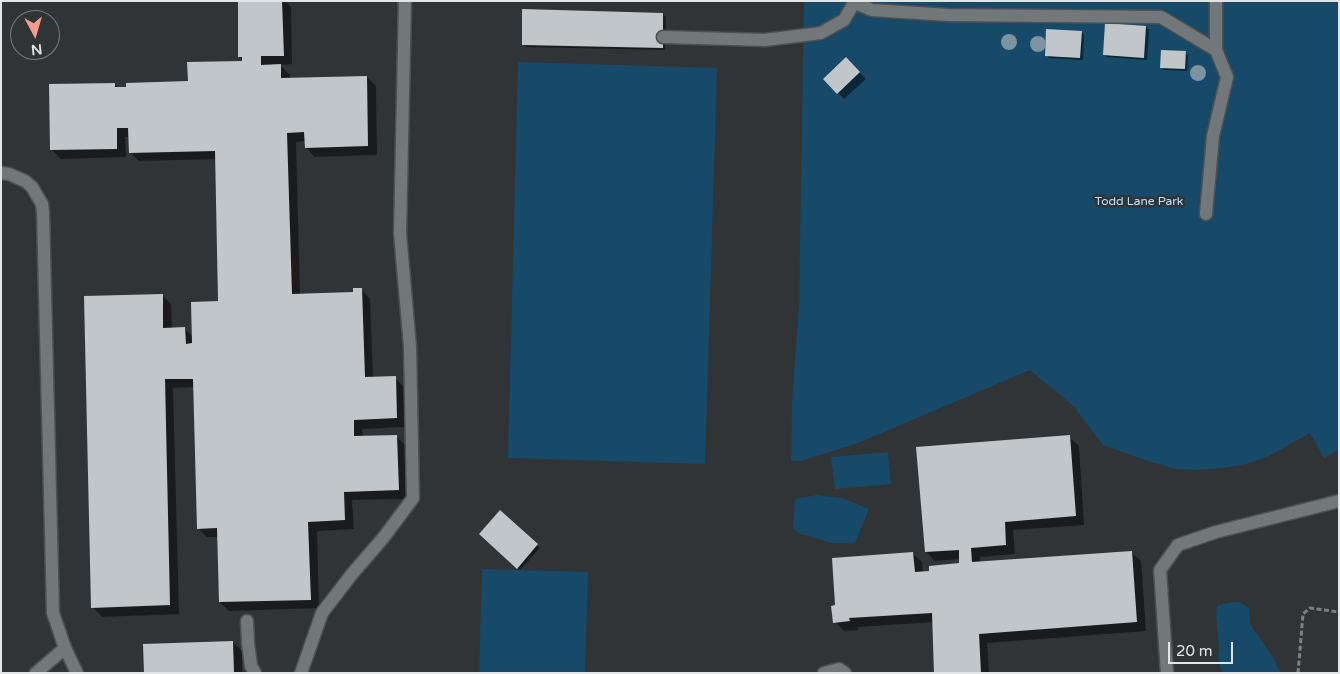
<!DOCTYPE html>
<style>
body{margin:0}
#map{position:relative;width:1340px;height:674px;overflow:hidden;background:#303437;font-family:"Varela Round",sans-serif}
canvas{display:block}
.frame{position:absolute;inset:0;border:2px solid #e2e5e7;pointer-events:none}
.north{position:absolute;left:10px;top:10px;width:50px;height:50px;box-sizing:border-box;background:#303437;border:1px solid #777b7d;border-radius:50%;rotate:174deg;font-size:14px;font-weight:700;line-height:20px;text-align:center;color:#e2e5e7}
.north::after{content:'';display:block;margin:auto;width:18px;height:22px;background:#f59c90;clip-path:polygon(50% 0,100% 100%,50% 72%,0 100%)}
.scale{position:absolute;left:1168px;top:642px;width:65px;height:22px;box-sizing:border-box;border:2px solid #e2e5e7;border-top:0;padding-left:6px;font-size:15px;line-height:18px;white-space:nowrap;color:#e2e5e7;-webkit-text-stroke:4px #303437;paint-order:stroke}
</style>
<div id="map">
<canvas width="1340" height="674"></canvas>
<div class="frame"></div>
<div class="north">N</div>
<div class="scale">20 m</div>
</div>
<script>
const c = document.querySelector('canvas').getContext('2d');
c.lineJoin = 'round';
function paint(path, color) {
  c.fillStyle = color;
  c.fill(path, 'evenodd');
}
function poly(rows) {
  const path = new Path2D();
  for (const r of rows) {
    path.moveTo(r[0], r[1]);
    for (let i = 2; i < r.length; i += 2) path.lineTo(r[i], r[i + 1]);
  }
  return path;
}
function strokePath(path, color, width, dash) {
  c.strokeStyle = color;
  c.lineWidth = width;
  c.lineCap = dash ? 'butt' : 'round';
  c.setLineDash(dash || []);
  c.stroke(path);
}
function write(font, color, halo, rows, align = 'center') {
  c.font = font + ' "Varela Round",sans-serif';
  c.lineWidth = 5;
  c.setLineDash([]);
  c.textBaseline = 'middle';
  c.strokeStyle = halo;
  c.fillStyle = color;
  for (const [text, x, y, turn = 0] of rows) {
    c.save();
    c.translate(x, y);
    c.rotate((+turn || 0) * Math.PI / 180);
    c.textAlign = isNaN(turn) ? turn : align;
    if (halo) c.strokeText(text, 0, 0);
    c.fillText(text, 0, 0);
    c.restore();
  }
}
const green = poly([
 [804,1,1339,1,1339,450,1324,458,1310,433,1269,456,1246,464,1223,468,1198,470,1176,469,1151,462,1103,445,1077,411,1078,410,1030,370,858,443,801,461,791,461,792,403,799,307],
 [518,62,717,68,705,464,508,458],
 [888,452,891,484,835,489,831,457],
 [817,495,842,498,869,509,855,543,832,543,798,533,793,528,795,499],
 [482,569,588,572,585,673,479,673],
 [1240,602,1249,608,1250,624,1272,656,1281,673,1222,673,1218,658,1219,649,1216,613,1217,606,1227,603]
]);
const shadow = poly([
 [239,1,285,1,291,7,292,64,280,65,290,75,290,79,367,77,376,86,377,155,315,157,306,148,306,141,296,142,300,295,355,293,361,289,370,299,373,378,395,378,404,387,405,427,362,429,363,437,397,437,406,446,408,499,352,500,354,529,317,531,319,608,229,611,220,602,218,537,207,537,198,528,194,387,173,388,179,614,102,617,93,607,162,295,171,304,172,329,185,329,193,337,220,302,216,159,139,161,130,152,129,137,125,137,126,157,61,159,52,150,115,84,119,89,189,82,243,62,240,56],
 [663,14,666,17,665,50,526,47,523,44],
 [1146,27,1149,30,1147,60,1107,57,1104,55],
 [1081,32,1084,35,1083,60,1049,58,1047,55],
 [1185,52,1188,55,1187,71,1164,70,1161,67],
 [846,59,866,79,844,99,825,79],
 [1069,437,1079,446,1084,525,1013,530,1015,554,980,557,980,563,1131,552,1141,561,1146,631,987,643,989,673,935,673,933,622,858,627,858,630,844,631,835,622,912,553,922,562,923,573,961,564,960,559,935,561,926,551],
 [500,512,540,548,520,570,481,534],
 [233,642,242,651,242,673,146,673]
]);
const building = poly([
 [238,1,282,1,284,56,261,56,261,65,281,64,281,78,367,76,368,146,305,148,304,132,287,133,292,294,353,292,353,288,362,288,365,377,396,376,397,418,354,420,354,436,397,435,399,490,344,492,345,520,308,522,311,600,219,602,217,528,197,529,193,379,165,379,170,605,91,608,84,296,163,294,163,328,185,327,186,344,192,343,191,302,218,301,215,151,129,153,128,128,117,128,117,149,50,150,49,84,115,83,115,87,126,87,126,83,188,81,187,62,242,61,242,57,238,57],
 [522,9,663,13,663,48,522,45],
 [1105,23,1146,26,1144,58,1103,55],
 [1046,29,1082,31,1080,58,1045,56],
 [1161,50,1186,51,1185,69,1160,68],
 [846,57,860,72,837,94,823,79],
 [1070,435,1076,516,1005,522,1006,545,971,548,972,562,1132,551,1137,622,979,634,981,673,934,673,932,613,849,618,850,621,833,623,831,606,835,605,832,558,913,552,915,572,929,571,929,566,959,563,959,550,925,552,916,447],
 [500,510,538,544,517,569,479,534],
 [233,641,234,673,144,673,143,644]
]);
const path = poly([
 [1298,673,1303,614,1310,608,1339,612]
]);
const lane = poly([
 [855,3,872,10,948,15,1161,17,1216,50],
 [663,37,765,40,821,33,844,20,855,1],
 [1,173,9,174,25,181,32,187,42,204,43,213,53,613,65,648,77,673],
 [1206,214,1213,136,1227,77,1216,50,1216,1],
 [247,621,248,643,251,666,255,673],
 [36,673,65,648],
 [301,673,322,613,352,574,384,537,413,498,410,347,400,233,405,1],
 [824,673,839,669,845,673],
 [1167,673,1160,570,1178,545,1216,532,1339,501]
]);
const trees = [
 [1009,42],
 [1038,44],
 [1198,73]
];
const parkNames = [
 ["Todd Lane Park",1139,202]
];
paint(green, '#164a68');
paint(shadow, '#0007');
paint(building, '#c0c6c9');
strokePath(lane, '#4d5052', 15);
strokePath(path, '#7d8183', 3, [5, 2.5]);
strokePath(lane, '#72777a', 12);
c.fillStyle = '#7c93a2';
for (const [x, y] of trees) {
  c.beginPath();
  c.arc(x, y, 8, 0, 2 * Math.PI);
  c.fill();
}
write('12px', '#bae0fa', '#303437', parkNames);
</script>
